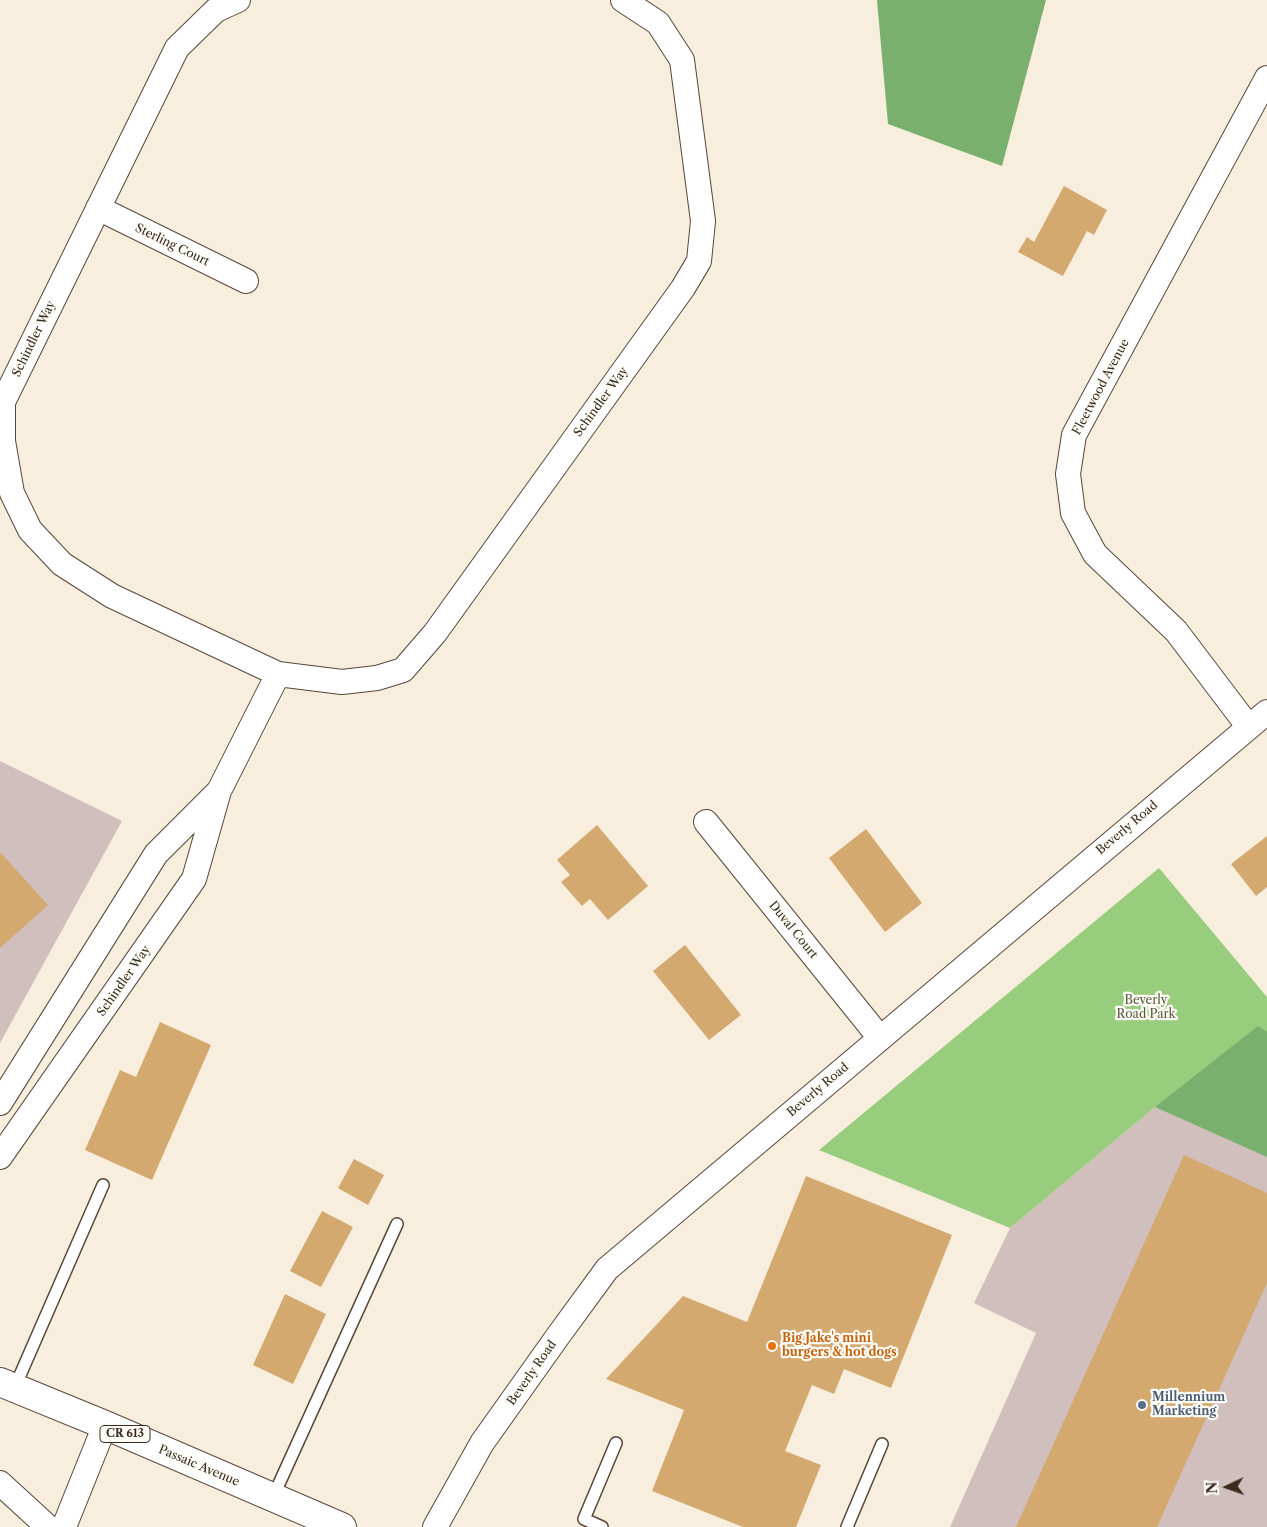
<!DOCTYPE html>
<style>
body{margin:0}
#map{position:relative;width:1267px;height:1527px;overflow:hidden;background:#f8eedd;font-family:"Libre Caslon Text",serif}
canvas{display:block}
.north{position:absolute;left:1202px;top:1462px;width:50px;height:50px;-webkit-text-stroke:4px #fdfcf7;paint-order:stroke;rotate:267deg;font-size:14px;font-weight:700;line-height:20px;text-align:center;color:#3b2a1e}
.north::after{content:'';display:block;margin:auto;width:18px;height:22px;background:#3b2a1e;clip-path:polygon(50% 0,100% 100%,50% 72%,0 100%)}
</style>
<div id="map">
<canvas width="1267" height="1527"></canvas>
<div class="north">N</div>
</div>
<script>
const c = document.querySelector('canvas').getContext('2d');
c.lineJoin = 'round';
function paint(path, color) {
  c.fillStyle = color;
  c.fill(path, 'evenodd');
}
function poly(rows) {
  const path = new Path2D();
  for (const r of rows) {
    path.moveTo(r[0], r[1]);
    for (let i = 2; i < r.length; i += 2) path.lineTo(r[i], r[i + 1]);
  }
  return path;
}
function strokePath(path, color, width, dash) {
  c.strokeStyle = color;
  c.lineWidth = width;
  c.lineCap = dash ? 'butt' : 'round';
  c.setLineDash(dash || []);
  c.stroke(path);
}
function write(font, color, halo, rows, align = 'center') {
  c.font = font + ' "Libre Caslon Text",serif';
  c.lineWidth = 4.5;
  c.setLineDash([]);
  c.textBaseline = 'middle';
  c.strokeStyle = halo;
  c.fillStyle = color;
  for (const [text, x, y, turn = 0] of rows) {
    c.save();
    c.translate(x, y);
    c.rotate((+turn || 0) * Math.PI / 180);
    c.textAlign = isNaN(turn) ? turn : align;
    if (halo) c.strokeText(text, 0, 0);
    c.fillText(text, 0, 0);
    c.restore();
  }
}
const industrial = poly([
 [0,761,122,821,0,1043],
 [1155,1107,1267,1153,1267,1527,950,1527,1036,1333,974,1303,1010,1228]
]);
const green = poly([
 [1159,868,1267,997,1267,1153,1155,1107,1010,1228,819,1150]
]);
const forest = poly([
 [877,0,1046,0,1002,166,888,124],
 [1258,1026,1267,1032,1267,1157,1155,1107]
]);
const building = poly([
 [1064,186,1107,210,1094,235,1087,231,1063,276,1018,252,1027,237,1034,242],
 [597,825,648,886,608,920,590,899,582,906,561,882,570,875,557,860],
 [866,829,922,903,885,932,829,858],
 [1267,836,1267,887,1256,896,1231,864],
 [0,852,48,905,0,948],
 [685,945,741,1015,709,1040,653,971],
 [160,1022,211,1045,152,1180,85,1150,120,1070,136,1077],
 [1184,1155,1267,1193,1267,1283,1157,1527,1016,1527],
 [354,1159,384,1175,368,1205,338,1188],
 [806,1176,952,1235,891,1388,844,1369,834,1394,812,1385,785,1451,821,1465,796,1527,743,1527,652,1491,684,1410,606,1379,683,1296,747,1322],
 [322,1211,353,1227,321,1287,290,1271],
 [285,1294,326,1314,293,1384,253,1365]
]);
const service = poly([
 [14,1389,103,1185],
 [273,1497,397,1224],
 [602,1527,584,1519,616,1443],
 [847,1527,882,1444]
]);
const minor = poly([
 [238,0,216,10,177,48,3,402,3,441,12,493,30,530,62,564,112,596,278,674,342,682,377,678,403,670,435,633,683,288,699,261,703,221,682,60,658,23,623,0],
 [98,208,246,281],
 [1248,726,1176,631,1095,554,1073,513,1068,474,1074,435,1267,78],
 [706,822,880,1038],
 [0,1103,156,854,218,792],
 [0,1157,194,879,219,791,278,674],
 [0,1483,48,1527],
 [64,1527,105,1425],
 [435,1527,482,1443,558,1336,607,1269,1267,712]
]);
const primary = poly([
 [0,1382,105,1425,342,1527]
]);
const markers = [
 [772,1346,5,"#e8710a"],
 [1142,1405,5,"#5c6f8a"]
];
const shields = [
 [125,1434,50]
];
const shieldNames = [
 ["CR 613",125,1434]
];
const streetNames = [
 ["Sterling Court",172,245,26],
 ["Schindler Way",34,339,-64],
 ["Fleetwood Avenue",1101,387,-62],
 ["Schindler Way",601,402,-54],
 ["Beverly Road",1127,828,-40],
 ["Duval Court",793,930,51],
 ["Schindler Way",124,981,-55],
 ["Beverly Road",818,1090,-40],
 ["Beverly Road",532,1373,-55],
 ["Passaic Avenue",199,1466,23]
];
const parkNames = [
 ["Beverly",1146,1001],
 ["Road Park",1146,1015]
];
const foodNames = [
 ["Big Jake's mini",782,1339],
 ["burgers & hot dogs",782,1353]
];
const serviceNames = [
 ["Millennium",1152,1398],
 ["Marketing",1152,1412]
];
paint(industrial, '#d1bfbd');
paint(green, '#98cd7e');
paint(forest, '#7ab06d');
paint(building, '#d3a96f');
strokePath(service, '#57473b', 14);
strokePath(minor, '#57473b', 26);
strokePath(primary, '#57473b', 30);
strokePath(service, '#fff', 11);
strokePath(minor, '#fff', 24);
strokePath(primary, '#fff', 28);
for (const [x, y, r, color] of markers) {
  const dot = new Path2D();
  dot.arc(x, y, r, 0, 2 * Math.PI);
  c.fillStyle = color;
  c.fill(dot);
  strokePath(dot, '#fdfcf7', 2);
}
for (const [x, y, w] of shields) {
  const box = new Path2D();
  box.roundRect(x - w / 2, y - 8.5, w, 17, 4);
  c.fillStyle = '#fdfcf7';
  c.fill(box);
  strokePath(box, '#3b2a1e', 1);
}
write('bold 11px', '#3b2a1e', null, shieldNames);
write('12px', '#3b2a1e', '#fdfcf7', streetNames);
write('12px', '#575b3b', '#fdfcf7', parkNames);
write('bold 12px', '#c56008', '#fdfcf7', foodNames, 'left');
write('bold 12px', '#4e5e75', '#fdfcf7', serviceNames, 'left');
</script>
